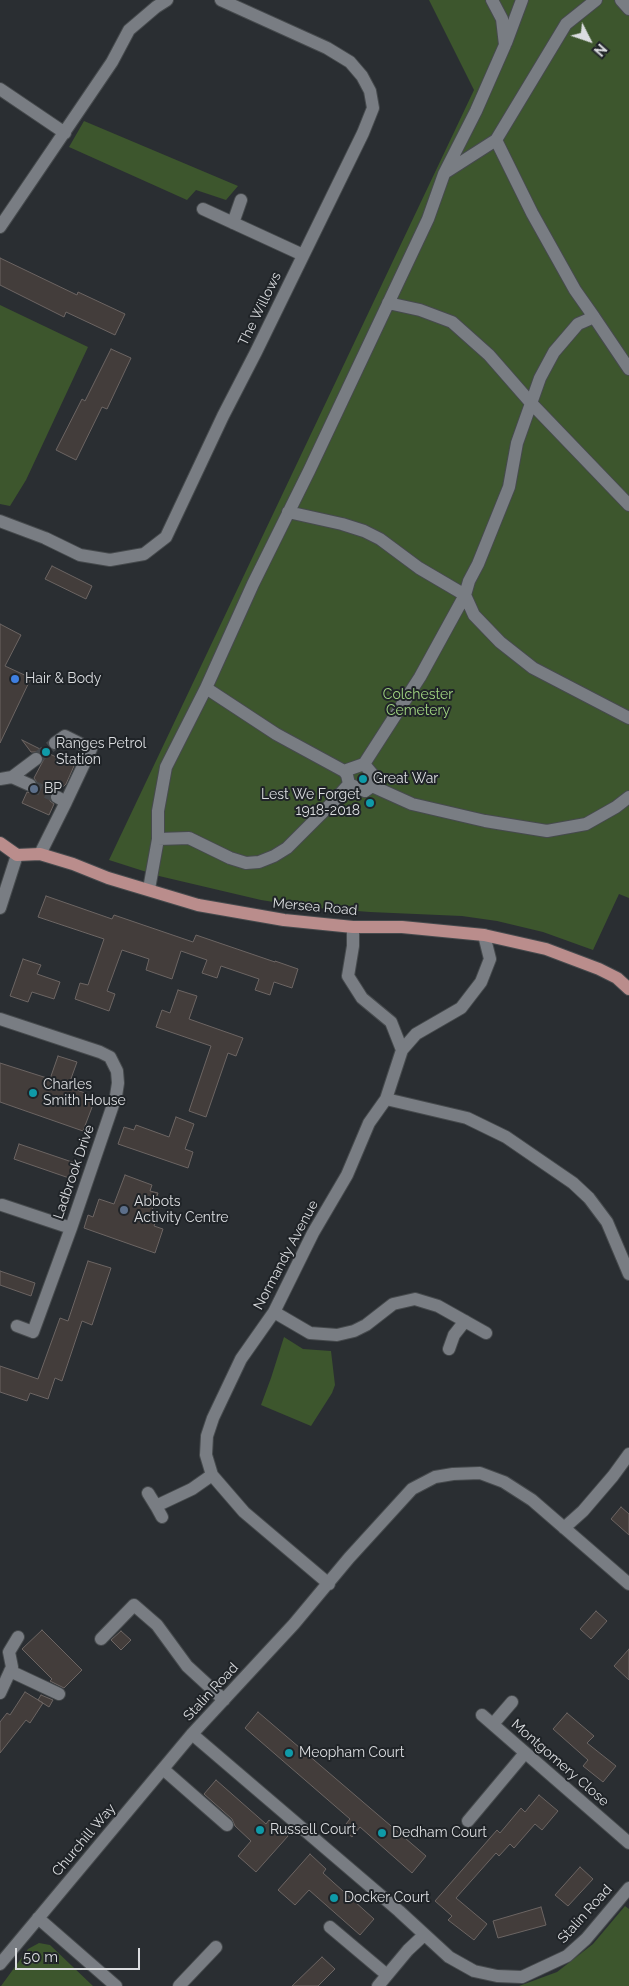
<!DOCTYPE html>
<style>
body{margin:0}
#map{position:relative;width:629px;height:1986px;overflow:hidden;background:#2a2e32;font-family:Raleway,sans-serif}
canvas{display:block}
.north{position:absolute;left:564px;top:15px;width:50px;height:50px;-webkit-text-stroke:4px #202428;paint-order:stroke;rotate:131deg;font-size:14px;font-weight:700;line-height:20px;text-align:center;color:#dbdde0}
.north::after{content:'';display:block;margin:auto;width:18px;height:22px;background:#dbdde0;clip-path:polygon(50% 0,100% 100%,50% 72%,0 100%)}
.scale{position:absolute;left:15px;top:1948px;width:125px;height:22px;box-sizing:border-box;border:2px solid #dbdde0;border-top:0;padding-left:6px;font-size:15px;line-height:18px;white-space:nowrap;color:#dbdde0;-webkit-text-stroke:4px #202428;paint-order:stroke}
</style>
<div id="map">
<canvas width="629" height="1986"></canvas>
<div class="north">N</div>
<div class="scale">50 m</div>
</div>
<script>
const c = document.querySelector('canvas').getContext('2d');
c.lineJoin = 'round';
function paint(path, color) {
  c.fillStyle = color;
  c.fill(path, 'evenodd');
}
function poly(rows) {
  const path = new Path2D();
  for (const r of rows) {
    path.moveTo(r[0], r[1]);
    for (let i = 2; i < r.length; i += 2) path.lineTo(r[i], r[i + 1]);
  }
  return path;
}
function strokePath(path, color, width, dash) {
  c.strokeStyle = color;
  c.lineWidth = width;
  c.lineCap = dash ? 'butt' : 'round';
  c.setLineDash(dash || []);
  c.stroke(path);
}
function write(font, color, halo, rows, align = 'center') {
  c.font = font + ' Raleway,sans-serif';
  c.lineWidth = 4;
  c.setLineDash([]);
  c.textBaseline = 'middle';
  c.strokeStyle = halo;
  c.fillStyle = color;
  for (const [text, x, y, turn = 0] of rows) {
    c.save();
    c.translate(x, y);
    c.rotate((+turn || 0) * Math.PI / 180);
    c.textAlign = isNaN(turn) ? turn : align;
    if (halo) c.strokeText(text, 0, 0);
    c.fillText(text, 0, 0);
    c.restore();
  }
}
const green = poly([
 [429,0,629,0,629,898,619,894,593,950,543,932,497,921,462,916,370,912,305,907,261,900,159,876,109,860,474,90],
 [84,121,238,186,226,200,196,190,187,200,69,147],
 [0,305,88,347,26,480,10,506,0,504],
 [284,1337,303,1349,331,1351,335,1385,332,1393,311,1426,261,1405,271,1378],
 [625,1906,629,1909,629,1986,519,1986,557,1972,593,1944],
 [39,1943,50,1945,93,1986,1,1986,28,1949]
]);
const building = poly([
 [0,258,77,295,78,292,125,314,115,335,66,312,64,317,0,285,0,258],
 [111,349,131,358,107,409,102,407,76,460,56,450,82,399,85,401,111,349],
 [52,566,92,586,86,599,45,579,52,566],
 [0,624,21,635,5,666,31,678,0,743,0,624],
 [22,740,74,766,66,784,60,790,53,790,50,794,50,801,54,804,49,815,22,803,27,792,31,793,37,789,38,784,34,778,44,759,40,752,31,752,22,740],
 [46,896,112,919,114,915,193,942,196,935,275,962,275,961,298,969,292,988,274,982,270,995,255,990,259,979,221,966,217,978,202,973,207,960,181,951,172,979,146,970,149,959,122,950,107,991,115,994,109,1011,75,999,80,983,88,985,104,939,38,917,46,896],
 [23,959,41,965,37,974,60,982,54,999,32,992,28,1002,10,996,23,959],
 [178,990,197,996,189,1019,243,1038,236,1056,228,1053,206,1117,189,1111,211,1046,156,1027,162,1010,170,1013,178,990],
 [58,1056,77,1062,68,1087,88,1094,86,1099,94,1102,83,1131,0,1102,0,1063,50,1079,58,1056],
 [176,1117,194,1124,185,1149,193,1152,188,1168,118,1144,124,1127,134,1130,136,1125,169,1137,176,1117],
 [19,1144,78,1164,72,1179,14,1159,19,1144],
 [125,1175,152,1185,150,1191,158,1193,150,1216,157,1218,154,1226,163,1229,155,1253,84,1228,88,1215,93,1217,99,1199,114,1204,125,1175],
 [88,1261,111,1268,92,1325,82,1321,62,1381,55,1378,48,1399,30,1393,27,1401,0,1392,0,1366,38,1379,60,1318,68,1321,88,1261],
 [0,1271,35,1283,31,1296,0,1285,0,1271],
 [621,1507,629,1514,629,1535,611,1519,621,1507],
 [596,1611,607,1621,591,1639,580,1629,596,1611],
 [42,1630,82,1670,64,1688,50,1681,52,1679,22,1649,42,1630],
 [121,1631,131,1640,121,1650,111,1640,121,1631],
 [629,1649,629,1680,614,1666,629,1649],
 [25,1692,43,1703,30,1723,26,1720,0,1753,0,1722,7,1713,10,1715,25,1692],
 [41,1695,53,1700,49,1707,38,1700,41,1695],
 [258,1712,426,1856,412,1873,360,1827,352,1837,342,1829,350,1819,245,1728,258,1712],
 [567,1713,594,1736,587,1743,616,1766,603,1782,583,1766,588,1760,553,1729,567,1713],
 [216,1780,266,1824,269,1820,288,1836,256,1872,238,1856,251,1841,235,1826,232,1819,204,1794,216,1780],
 [539,1795,558,1811,542,1830,535,1824,514,1848,510,1844,499,1856,496,1853,456,1898,487,1924,474,1940,448,1920,452,1916,435,1901,497,1830,500,1833,521,1808,525,1812,539,1795],
 [310,1854,326,1869,323,1873,374,1919,360,1935,309,1890,295,1905,278,1890,310,1854],
 [580,1867,593,1879,568,1906,555,1895,580,1867],
 [541,1907,546,1925,498,1938,493,1921,541,1907],
 [322,1957,335,1969,318,1986,292,1986,322,1957]
]);
const minorTunnel = poly([
 [36,759,55,743],
 [30,785,57,797]
]);
const minor = poly([
 [621,0,629,9],
 [506,43,522,0],
 [0,89,65,133],
 [496,140,532,213,575,290,594,317],
 [446,172,496,140,566,24,596,0],
 [203,209,303,255],
 [233,223,241,200],
 [0,227,112,62,129,30,156,7,167,0],
 [388,303,420,310,452,322,489,355,531,403,629,505],
 [629,369,594,317,578,324,554,352,540,378,517,443,509,487,478,564,469,581,465,595,474,615,500,642,533,668,629,718],
 [288,512,342,524,364,531,380,539,419,568,465,595,420,677,364,764],
 [0,521,45,538,80,555,110,560,144,554,166,537,223,416,256,352,363,133,373,108,370,91,362,76,350,62,327,48,221,0],
 [206,688,276,734,344,771],
 [55,743,65,736,91,749,66,802],
 [364,764,374,776,372,786,365,791,349,784,347,775,344,771,364,764],
 [12,777,36,759],
 [0,779,12,777,30,785],
 [372,786,412,804,485,821,547,831,586,824,616,807,629,797],
 [158,839,189,838,230,858,246,863,259,862,274,856,287,848,334,801,349,784],
 [40,854,66,802,57,797],
 [149,889,158,839,158,811,166,767,206,688,253,584,309,471,428,219,444,174,476,111,505,45,502,19,492,0],
 [0,908,17,855],
 [353,927,353,946,348,976,362,998,391,1022,402,1050],
 [0,1019,100,1052,110,1057,117,1071,118,1083,116,1096,71,1228,33,1332,17,1326],
 [386,1099,467,1118,506,1137,573,1183,589,1198,607,1222,629,1274],
 [2,1205,71,1228],
 [274,1312,310,1333,337,1335,354,1331,366,1325,393,1304,415,1299,438,1306,486,1333],
 [449,1349,454,1335,465,1321],
 [148,1493,156,1506],
 [162,1517,156,1506,192,1489,212,1475],
 [564,1528,583,1511,613,1476,629,1454],
 [329,1584,244,1512,212,1475,206,1455,207,1436,213,1418,241,1359,274,1312,313,1233,347,1175,369,1123,386,1099,402,1050,416,1034,461,1008,481,982,490,959,484,935],
 [101,1639,134,1605,157,1625,187,1666,224,1700],
 [10,1671,59,1694],
 [0,1693,12,1667,9,1652,18,1637],
 [482,1715,629,1843],
 [493,1724,512,1702],
 [192,1734,399,1911,449,1957,474,1971,497,1976,522,1977,567,1956,586,1939,629,1888],
 [163,1769,227,1825],
 [468,1821,525,1753],
 [38,1918,116,1986],
 [330,1927,387,1975],
 [0,1964,192,1734,294,1624,349,1558,412,1489,435,1477,453,1474,480,1473,504,1482,532,1500,629,1584],
 [179,1986,216,1947],
 [378,1986,408,1950,424,1935]
]);
const major = poly([
 [0,843,17,855,40,854,73,864,108,878,198,905,284,920,353,927,402,927,484,935,546,949,599,969,617,978,629,989]
]);
const markers = [
 [15,679,5,"#3f7fe0"],
 [46,752,5,"#0f9aa8"],
 [363,779,5,"#0f9aa8"],
 [34,789,5,"#5c6f8a"],
 [370,803,5,"#0f9aa8"],
 [33,1093,5,"#0f9aa8"],
 [124,1210,5,"#5c6f8a"],
 [289,1753,5,"#0f9aa8"],
 [260,1830,5,"#0f9aa8"],
 [382,1833,5,"#0f9aa8"],
 [334,1898,5,"#0f9aa8"]
];
const streetNames = [
 ["The Willows",260,309,-64],
 ["Mersea Road",315,907,5],
 ["Ladbrook Drive",74,1172,-71],
 ["Normandy Avenue",286,1255,-62],
 ["Stalin Road",211,1692,-47],
 ["Montgomery Close",560,1763,41],
 ["Churchill Way",84,1840,-50],
 ["Stalin Road",585,1914,-48]
];
const poiNames = [
 ["Hair & Body",25,679],
 ["Ranges Petrol",56,744],
 ["Station",56,760],
 ["Great War",373,779],
 ["BP",44,789],
 ["Lest We Forget",360,795,"right"],
 ["1918-2018",360,811,"right"],
 ["Charles",43,1085],
 ["Smith House",43,1101],
 ["Abbots",134,1202],
 ["Activity Centre",134,1218],
 ["Meopham Court",299,1753],
 ["Russell Court",270,1830],
 ["Dedham Court",392,1833],
 ["Docker Court",344,1898]
];
const parkNames = [
 ["Colchester",418,695],
 ["Cemetery",418,711]
];
paint(green, '#3d562d');
paint(building, '#433d3b');
strokePath(building, '#6c6563', 1);
strokePath(minorTunnel, '#45484c', 12, [12, 6]);
strokePath(minor, '#464a4d', 14);
strokePath(major, '#464a4d', 14);
strokePath(minor, '#797d83', 12);
strokePath(major, '#ba8d8c', 12);
for (const [x, y, r, color] of markers) {
  const dot = new Path2D();
  dot.arc(x, y, r, 0, 2 * Math.PI);
  c.fillStyle = color;
  c.fill(dot);
  strokePath(dot, '#202428', 2);
}
write('14px', '#dbdde0', '#202428', streetNames);
write('14px', '#dbdde0', '#202428', poiNames, 'left');
write('14px', '#a0d481', '#202428', parkNames);
</script>
